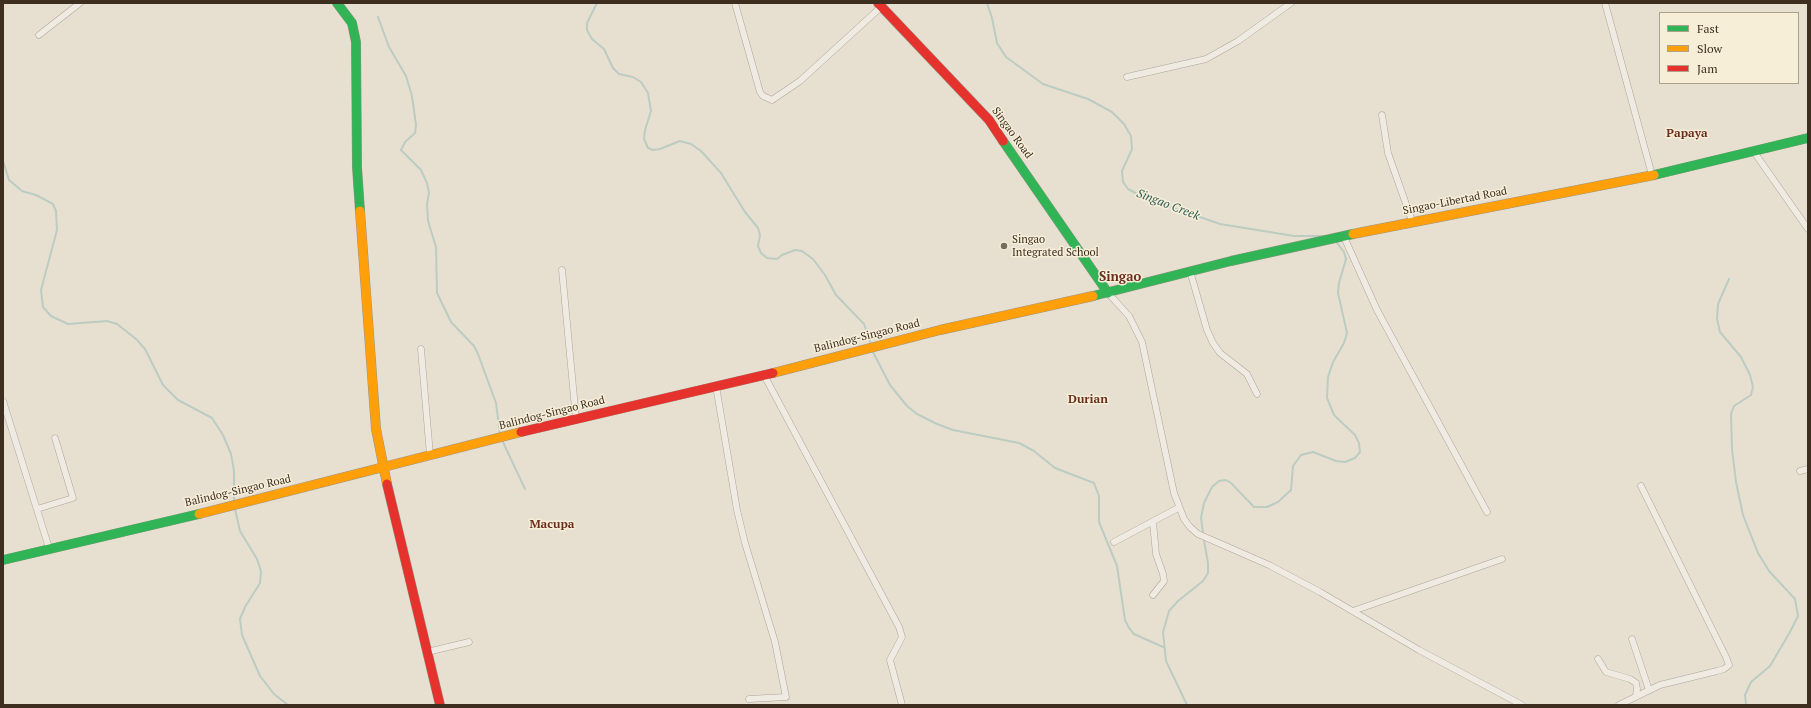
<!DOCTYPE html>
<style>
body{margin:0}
#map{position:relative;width:1811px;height:708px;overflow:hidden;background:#e7e0d1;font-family:"PT Serif",serif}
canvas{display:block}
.frame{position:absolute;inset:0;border:4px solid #3d2e20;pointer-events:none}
.legend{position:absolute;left:1659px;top:12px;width:140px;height:72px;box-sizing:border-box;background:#f7eed8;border:1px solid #ada18e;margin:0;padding:5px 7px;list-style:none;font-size:12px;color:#3d2e20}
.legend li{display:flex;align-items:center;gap:8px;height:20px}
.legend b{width:20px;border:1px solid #ada18e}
</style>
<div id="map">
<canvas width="1811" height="708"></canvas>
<div class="frame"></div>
<ul class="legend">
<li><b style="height:5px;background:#30b455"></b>Fast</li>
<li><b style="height:5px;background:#ff9f0a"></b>Slow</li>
<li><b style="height:5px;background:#e5322d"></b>Jam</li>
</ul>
</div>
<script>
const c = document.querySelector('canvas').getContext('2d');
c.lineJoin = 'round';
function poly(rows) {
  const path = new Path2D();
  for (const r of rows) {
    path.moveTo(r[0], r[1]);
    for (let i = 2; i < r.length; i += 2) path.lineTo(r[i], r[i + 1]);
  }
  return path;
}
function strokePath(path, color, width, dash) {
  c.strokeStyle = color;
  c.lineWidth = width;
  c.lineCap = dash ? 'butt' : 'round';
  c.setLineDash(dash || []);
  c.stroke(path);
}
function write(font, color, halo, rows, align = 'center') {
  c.font = font + ' "PT Serif",serif';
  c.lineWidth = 3;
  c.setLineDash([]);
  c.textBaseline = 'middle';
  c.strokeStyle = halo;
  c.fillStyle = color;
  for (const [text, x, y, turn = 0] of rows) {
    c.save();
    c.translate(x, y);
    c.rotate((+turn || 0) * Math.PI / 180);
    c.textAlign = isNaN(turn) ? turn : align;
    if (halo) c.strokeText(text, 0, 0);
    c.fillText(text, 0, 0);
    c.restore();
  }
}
const stream = poly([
 [597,3,587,23,587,30,592,39,604,49,613,68,619,74,633,77,641,82,648,93,651,111,645,130,644,139,648,148,653,150,660,149,680,141,691,144,701,151,721,173,745,212,758,228,760,235,758,246,761,253,767,258,777,259,782,255,795,250,802,251,813,259,825,275,836,295,864,324,871,344],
 [987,3,992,18,997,43,1006,57,1043,84,1088,99,1112,112,1124,124,1131,136,1132,149,1122,171,1123,182,1128,189,1145,198,1220,224,1294,236,1326,236],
 [378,17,389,47,406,76,412,96,416,125,415,133,405,142,401,150,421,170,427,183,429,193,427,204,428,221,436,247,437,293,451,322,474,346,478,354,496,403,500,434],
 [3,161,9,180,22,191,36,195,53,204,56,211,57,230,41,290,43,307,51,316,68,324,107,321,117,324,136,339,145,349,163,385,178,400,212,418,223,435,231,454,234,471,234,501],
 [1729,279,1718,304,1717,319,1720,332,1741,357,1750,375,1753,387,1751,395,1734,406,1731,414,1732,449,1736,482,1743,515,1758,553,1769,571,1795,599,1798,616,1790,632,1770,666,1751,682,1745,695,1746,705],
 [873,352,890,385,907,406,917,414,937,424,953,430,1019,443,1034,451,1055,468,1094,483,1099,496,1099,522,1117,566,1125,620,1129,628,1134,634,1163,647],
 [502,440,525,489],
 [235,509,240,531,257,559,261,571,260,583,245,607,240,619,242,635,260,676,274,694,288,705],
 [1203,532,1201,518,1204,503,1212,487,1219,481,1226,480,1231,483,1254,507,1267,507,1278,502,1291,490,1293,466,1301,455,1313,452,1336,461,1345,462,1355,458,1360,452,1359,443,1355,435,1334,415,1327,398,1328,377,1333,362,1344,343,1347,333,1338,293,1339,283,1346,259,1344,252,1337,243],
 [1187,705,1166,661,1163,632,1169,611,1178,601,1203,581,1208,573,1208,563,1204,541]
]);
const street = poly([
 [735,3,760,92,763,96,772,100,800,81,881,7],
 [1605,3,1652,175],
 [39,35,80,3],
 [1127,77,1206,59,1238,41,1291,3],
 [1382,115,1388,153,1412,221],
 [1754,152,1808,229],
 [1344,237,1377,310,1487,512],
 [562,270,576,419],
 [1190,271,1207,330,1213,343,1220,353,1247,374,1257,394],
 [1108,293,1129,316,1142,342,1174,493,1184,519,1190,527,1198,534,1269,565,1320,592,1419,650,1522,705],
 [421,349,430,455],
 [764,375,899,627,902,637,890,660,902,705],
 [716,386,737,510,745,543,775,642,786,697,749,699],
 [3,401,49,548],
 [1800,471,1808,469],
 [37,509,73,498,55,438],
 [1153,522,1156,554,1163,574,1164,581,1153,595],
 [1114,542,1178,508],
 [1353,611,1502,559],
 [1632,639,1649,690],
 [427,652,469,642],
 [1598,659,1606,672,1630,679,1636,683,1637,689,1636,696],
 [1619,705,1660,685,1717,671,1724,669,1729,665,1726,657,1641,486]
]);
const fast = poly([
 [337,3,352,23,356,42,357,167,360,211],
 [1003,141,1108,293],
 [1654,175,1808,138],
 [1093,296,1231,261,1353,234],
 [3,560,199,514]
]);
const slow = poly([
 [360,211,376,429,387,484],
 [1353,234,1654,175],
 [773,373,940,330,1093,296],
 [199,514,521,432]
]);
const jam = poly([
 [878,3,989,120,1003,141],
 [521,432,773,373],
 [387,484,440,705]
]);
const markers = [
 [1004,246,4,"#786c5e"]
];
const streetNames = [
 ["Singao Road",1012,133,54],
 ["Singao-Libertad Road",1455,201,-11],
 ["Balindog-Singao Road",867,336,-14],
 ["Balindog-Singao Road",552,413,-14],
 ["Balindog-Singao Road",238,491,-13]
];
const poiNames = [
 ["Singao",1012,240],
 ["Integrated School",1012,253]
];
const neighbourhoodNames = [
 ["Papaya",1687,134],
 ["Durian",1088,400],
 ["Macupa",552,525]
];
const waterNames = [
 ["Singao Creek",1168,205,21]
];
const quarterNames = [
 ["Singao",1120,277]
];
strokePath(stream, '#bcccc2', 2);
strokePath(street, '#ada599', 7);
strokePath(fast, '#9c958a', 10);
strokePath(slow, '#9c958a', 10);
strokePath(jam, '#9c958a', 10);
strokePath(street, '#efebe3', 6);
strokePath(fast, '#30b455', 9);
strokePath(slow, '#ff9f0a', 9);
strokePath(jam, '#e5322d', 9);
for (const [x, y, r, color] of markers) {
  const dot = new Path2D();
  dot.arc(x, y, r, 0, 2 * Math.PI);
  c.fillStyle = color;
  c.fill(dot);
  strokePath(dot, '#f7eed8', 1.5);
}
write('11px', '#3d2e20', '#f7eed8', streetNames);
write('11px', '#3d2e20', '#f7eed8', poiNames, 'left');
write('bold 12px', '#6b2e1e', '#f7eed8', neighbourhoodNames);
write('italic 12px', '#2f5d5a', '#f7eed8', waterNames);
write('bold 13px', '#6b2e1e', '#f7eed8', quarterNames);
</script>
